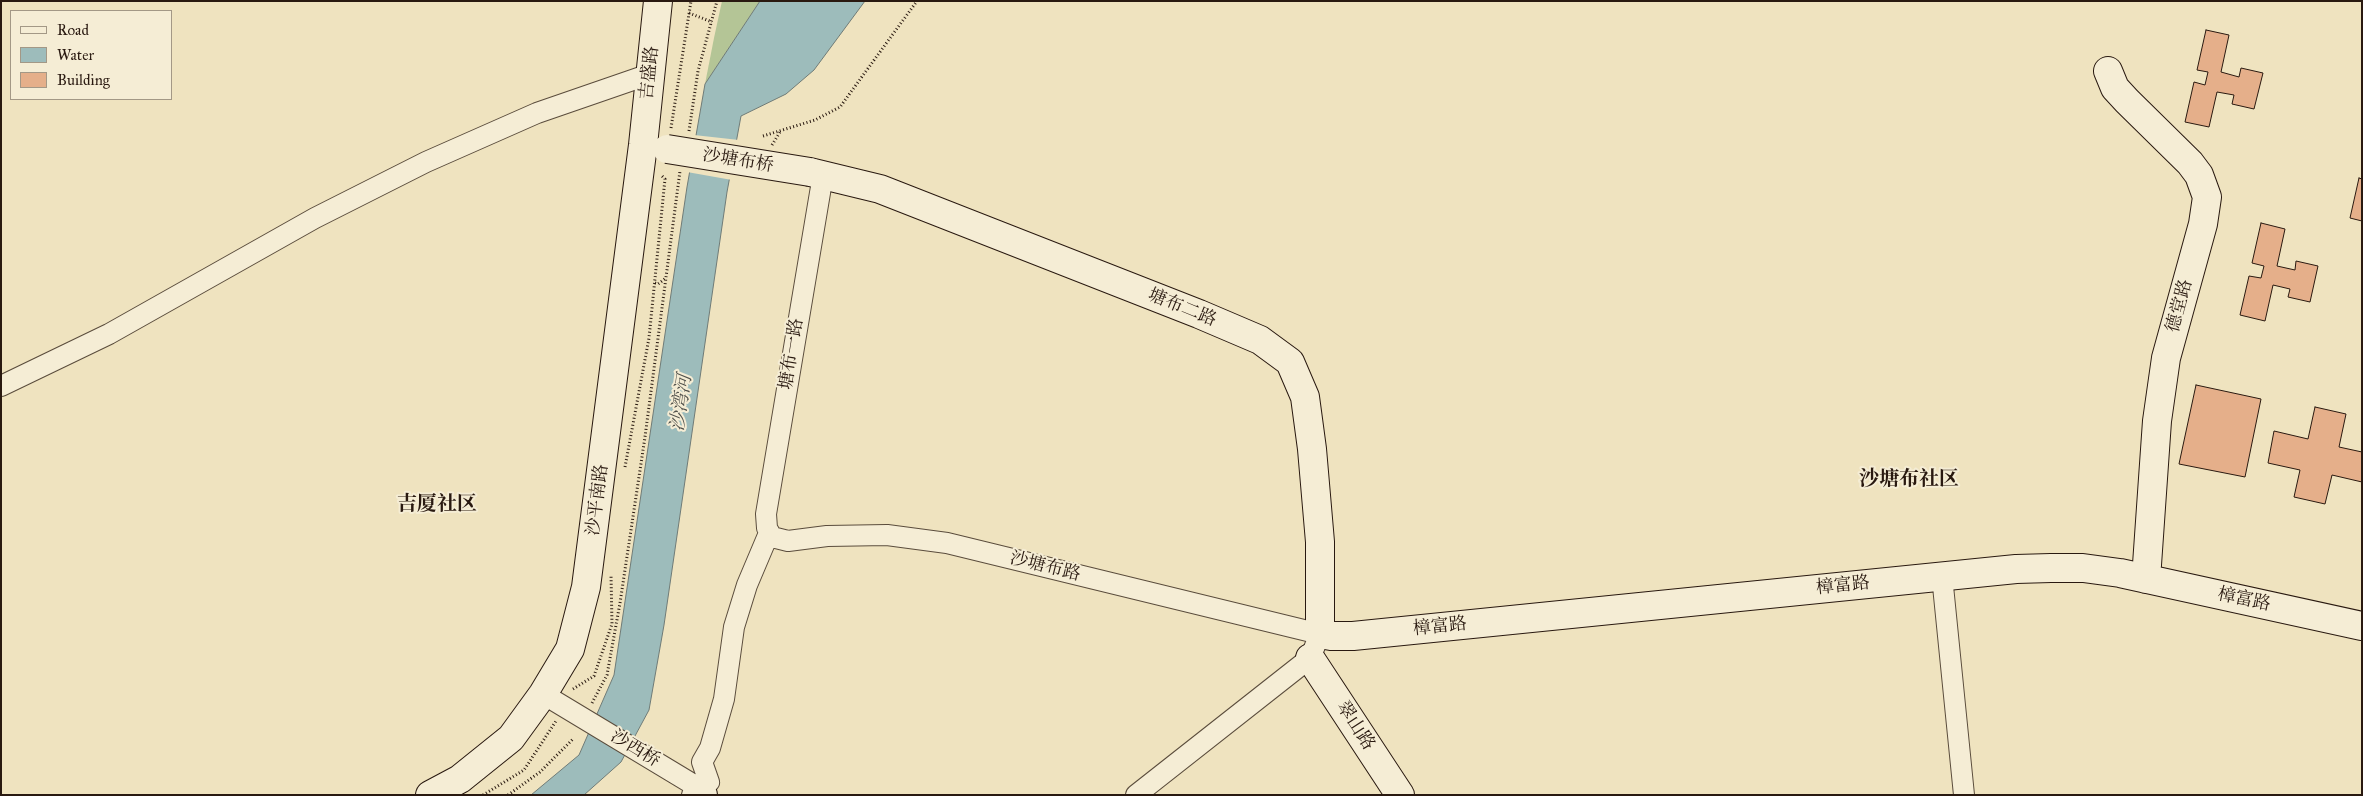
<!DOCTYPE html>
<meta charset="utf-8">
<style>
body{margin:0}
#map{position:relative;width:2363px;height:796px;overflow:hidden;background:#efe3bf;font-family:"IM FELL Great Primer",serif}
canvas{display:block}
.frame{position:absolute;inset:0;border:2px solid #291910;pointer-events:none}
.legend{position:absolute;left:10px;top:10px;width:162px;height:90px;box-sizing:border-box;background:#f5edd5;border:1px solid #a39886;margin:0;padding:6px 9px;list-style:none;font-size:15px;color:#291910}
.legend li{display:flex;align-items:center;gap:10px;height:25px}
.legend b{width:25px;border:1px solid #a39886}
</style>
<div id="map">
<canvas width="2363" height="796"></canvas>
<div class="frame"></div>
<ul class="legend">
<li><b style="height:6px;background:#f5edd5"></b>Road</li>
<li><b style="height:14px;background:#9dbcbb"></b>Water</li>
<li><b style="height:14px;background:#e5af8a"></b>Building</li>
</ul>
</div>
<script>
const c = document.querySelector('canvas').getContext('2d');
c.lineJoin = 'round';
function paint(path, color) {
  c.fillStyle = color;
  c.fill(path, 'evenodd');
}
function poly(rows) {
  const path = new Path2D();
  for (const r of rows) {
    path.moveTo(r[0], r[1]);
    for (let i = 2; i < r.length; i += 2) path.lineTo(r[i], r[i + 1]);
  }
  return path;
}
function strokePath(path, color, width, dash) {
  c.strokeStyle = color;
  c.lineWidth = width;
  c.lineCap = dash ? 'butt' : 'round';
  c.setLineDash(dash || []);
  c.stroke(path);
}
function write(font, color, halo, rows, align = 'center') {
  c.font = font + ' "IM FELL Great Primer","Noto Serif SC",serif';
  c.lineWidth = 4;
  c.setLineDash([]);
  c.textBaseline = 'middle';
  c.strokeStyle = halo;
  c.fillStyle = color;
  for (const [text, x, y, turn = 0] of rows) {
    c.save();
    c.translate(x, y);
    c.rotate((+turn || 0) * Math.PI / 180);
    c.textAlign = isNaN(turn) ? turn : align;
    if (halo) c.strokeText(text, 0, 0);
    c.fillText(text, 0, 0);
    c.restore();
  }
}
const green = poly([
 [722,1,760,1,705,84,714,38]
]);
const water = poly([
 [760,1,865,1,814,70,786,94,741,116,727,192,664,625,649,710,621,762,584,795,531,795,579,755,614,675,687,187,705,84,760,1]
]);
const pier = poly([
 [694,135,739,140,732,180,687,172]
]);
const building = poly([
 [2206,30,2229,35,2221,72,2239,77,2241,68,2263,73,2254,109,2232,104,2234,95,2217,92,2209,127,2185,122,2194,82,2205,85,2208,72,2197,70,2206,30],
 [2359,178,2362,179,2362,221,2350,218,2359,178],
 [2261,223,2285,229,2277,266,2295,270,2296,261,2318,266,2310,302,2288,297,2290,289,2273,285,2265,321,2240,315,2249,276,2261,278,2264,266,2252,263,2261,223],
 [2196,385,2261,399,2245,477,2179,464,2196,385],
 [2315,407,2346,414,2339,447,2362,452,2362,482,2332,475,2325,504,2294,497,2300,470,2268,463,2274,431,2308,439,2315,407]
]);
const path = poly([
 [689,13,712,22],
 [671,128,691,1],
 [689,131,698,71,717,1],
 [763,136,815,120,840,107,917,1],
 [772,145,780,132],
 [655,283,658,284,666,278],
 [625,467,649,338,665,179,661,175],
 [573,689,594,676,612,624,611,575],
 [592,703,607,675,620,603,645,437,680,171],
 [483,795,524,770,556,721],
 [508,795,540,772,574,738]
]);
const street = poly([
 [823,175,766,514,767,528,772,537,788,541,827,536,887,535,947,543,1320,634,1310,658,1136,795],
 [1,386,109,334,315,218,426,162,537,113,650,74],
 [1942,576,1964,795],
 [543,694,699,788],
 [692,795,709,782,702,762,710,748,724,699,734,627,747,585,769,533]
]);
const secondary = poly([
 [2108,71,2115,88,2127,101,2190,163,2199,175,2207,197,2203,224,2166,358,2157,421,2146,579],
 [810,172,880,189,1199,314,1260,340,1290,362,1305,397,1312,449,1320,542,1320,634,1331,636,1353,636,2016,569,2051,568,2083,568,2120,573,2362,626],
 [1310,658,1400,795],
 [699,788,703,795],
 [430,795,460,779,511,738,543,694,570,649,586,587,643,145,658,1]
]);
const secondaryBridge = poly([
 [667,149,810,172]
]);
const streetNames = [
 ["吉盛路",650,73,-84],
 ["沙塘布桥",738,161,9],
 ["德堂路",2180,306,-75],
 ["塘布二路",1182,308,22],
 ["塘布一路",792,354,-81],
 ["沙平南路",598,500,-83],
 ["沙塘布路",1045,567,14],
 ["樟富路",1843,586,-6],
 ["樟富路",2244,600,12],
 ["樟富路",1440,627,-6],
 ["翠山路",1355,726,57],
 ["沙西桥",635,749,31]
];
const waterNames = [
 ["沙湾河",682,403,-82]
];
const quarterNames = [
 ["沙塘布社区",1909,480],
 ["吉厦社区",437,505]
];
paint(green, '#b4c596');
paint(water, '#9dbcbb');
strokePath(water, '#6f7b77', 1);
paint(pier, '#efe3bf');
paint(building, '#e5af8a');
strokePath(building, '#291910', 1);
strokePath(street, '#5a4c3c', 22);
strokePath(secondary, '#291910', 30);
strokePath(path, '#291910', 3, [1, 2.5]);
strokePath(street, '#f5edd5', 20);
strokePath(secondary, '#f5edd5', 28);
strokePath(secondaryBridge, '#291910', 30, []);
strokePath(secondaryBridge, '#f5edd5', 28);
write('18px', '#291910', '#f5edd5', streetNames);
write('italic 19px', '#52524c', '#f5edd5', waterNames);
write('bold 20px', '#291910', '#f5edd5', quarterNames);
</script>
